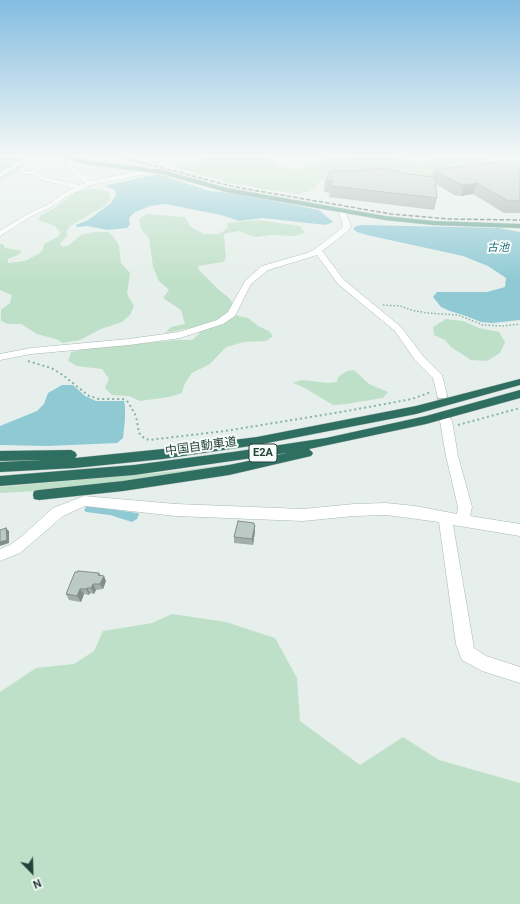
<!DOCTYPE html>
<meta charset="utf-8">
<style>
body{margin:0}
#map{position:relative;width:520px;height:904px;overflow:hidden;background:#e6efeb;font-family:Roboto,sans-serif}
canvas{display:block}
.north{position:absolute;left:12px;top:852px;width:40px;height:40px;-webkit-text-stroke:3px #f7fbf9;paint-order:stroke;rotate:157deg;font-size:11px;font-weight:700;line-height:16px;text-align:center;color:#24423a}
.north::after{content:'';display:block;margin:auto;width:14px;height:18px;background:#24423a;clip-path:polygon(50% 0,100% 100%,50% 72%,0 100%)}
</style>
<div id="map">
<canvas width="520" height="904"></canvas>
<div class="north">N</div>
</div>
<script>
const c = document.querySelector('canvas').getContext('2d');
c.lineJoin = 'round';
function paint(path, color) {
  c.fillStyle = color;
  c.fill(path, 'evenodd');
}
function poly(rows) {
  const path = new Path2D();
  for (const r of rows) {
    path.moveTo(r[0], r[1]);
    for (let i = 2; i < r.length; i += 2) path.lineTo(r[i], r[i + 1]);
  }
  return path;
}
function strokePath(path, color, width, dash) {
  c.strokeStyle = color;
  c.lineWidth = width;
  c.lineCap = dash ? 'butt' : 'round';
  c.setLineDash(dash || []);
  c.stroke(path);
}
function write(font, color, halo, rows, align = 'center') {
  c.font = font + ' Roboto,"Noto Sans JP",sans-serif';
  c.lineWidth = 4;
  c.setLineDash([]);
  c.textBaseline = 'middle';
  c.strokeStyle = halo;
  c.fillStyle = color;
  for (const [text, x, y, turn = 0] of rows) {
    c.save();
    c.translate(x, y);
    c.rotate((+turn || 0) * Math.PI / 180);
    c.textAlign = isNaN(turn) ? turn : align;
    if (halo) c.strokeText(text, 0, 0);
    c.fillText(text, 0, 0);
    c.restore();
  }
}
const green = poly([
 [0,156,43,156,28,159,26,161,27,163,18,172,0,179],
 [204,156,263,156,278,163,280,167,301,169,305,166,308,162,329,159,347,159,351,156,392,156,404,160,414,160,478,157,489,159,520,170,420,180,322,179,313,190,298,194,263,189,227,182,175,167,178,164,195,161],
 [90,189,101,189,109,192,110,199,103,207,70,226,67,230,67,236,60,243,62,247,69,245,81,235,93,232,108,232,112,235,119,245,121,263,130,273,127,294,134,306,130,315,122,322,101,329,80,340,62,343,59,340,37,334,21,324,8,324,1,321,1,310,10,303,12,295,0,290,0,244,3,244,5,248,22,251,18,255,8,259,8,263,25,261,40,253,43,249,44,244,59,236,60,232,55,226,38,220,41,215,55,208,76,192],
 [147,214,185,217,191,227,204,234,218,234,224,231,228,227,227,223,259,220,300,226,305,233,293,236,272,235,255,237,239,231,224,234,226,258,223,262,198,266,199,270,220,291,228,297,232,302,232,311,238,316,248,318,258,326,269,331,273,336,266,341,244,342,226,347,210,364,192,373,185,383,182,393,169,397,140,401,129,396,112,395,105,388,109,379,102,369,77,366,68,361,71,352,90,348,178,340,192,340,200,333,190,328,165,333,171,327,185,324,181,310,163,298,169,290,159,281,153,267,149,238,141,229,139,219],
 [446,319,463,321,479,328,499,332,505,342,500,353,487,361,471,360,451,347,445,340,434,335,433,327],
 [354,370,369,384,388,392,383,398,346,404,333,405,305,388,293,383,301,380,328,383,337,382,338,377,347,371],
 [239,463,239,464,183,475,56,490,0,493,0,487,177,471],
 [172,614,226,622,275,638,297,678,300,721,360,765,403,737,439,760,520,783,520,904,0,904,0,692,36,668,74,664,94,651,103,631,152,623]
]);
const water = poly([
 [159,174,209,191,234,193,319,210,333,222,326,225,263,218,239,221,221,215,165,204,150,206,135,212,129,218,130,224,127,228,108,230,87,226,77,227,76,225,88,220,111,203,116,195,115,190,105,186,116,183],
 [363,225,499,228,520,232,520,320,492,323,481,322,466,316,450,311,441,307,433,297,437,292,487,292,505,287,506,278,488,266,463,256,367,235,357,232,353,229,356,226],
 [62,385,73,385,85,396,96,401,124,401,125,406,125,419,123,438,117,443,48,446,0,445,0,426,37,411,44,404,48,393],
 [87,506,138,513,139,514,137,519,132,522,110,515,86,512,84,510]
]);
const minorTunnel = poly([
 [442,395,446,421]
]);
const pathFar2 = poly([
 [36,158,55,157]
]);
const pathFar1 = poly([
 [383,305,400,306,415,311,428,313,458,315,483,325,503,326,520,324]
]);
const path = poly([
 [28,361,51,368,63,375,89,396,99,399,123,399,128,402,136,416,139,433,144,438,149,440,225,431,341,412,412,399,431,392],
 [458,425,520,408]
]);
const minor = poly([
 [24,156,30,156,31,159,0,177,0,173,25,158,24,156],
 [264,156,273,156,278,158,346,156,306,162,277,162,264,156],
 [394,156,417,157,464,156,417,161,394,156],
 [480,156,489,156,505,163,520,165,520,169,502,165,480,156],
 [74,158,77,160,71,165,90,181,151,168,154,170,147,174,91,185,65,197,55,205,30,217,0,236,0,231,26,215,51,203,61,195,74,188,39,179,34,174,21,174,21,172,36,170,43,177,79,185,85,183,65,166,66,163,74,158],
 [342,209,345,211,351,226,348,231,322,251,344,280,401,327,423,356,442,375,447,395,446,398,438,398,433,378,415,360,395,331,338,284,317,255,268,270,251,284,235,316,223,324,180,338,129,345,31,354,0,360,0,354,31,348,129,339,179,332,217,320,228,312,245,281,262,266,307,253,315,249,342,228,343,226,339,211,342,209],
 [446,417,450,418,452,421,458,456,472,507,470,516,520,524,520,536,453,525,474,648,486,656,520,667,520,683,482,671,462,660,456,644,439,522,386,515,354,516,303,521,176,516,85,506,63,516,20,553,0,561,0,549,10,545,21,537,53,508,84,496,176,504,303,509,354,504,386,503,415,506,457,514,458,507,446,456,440,421,442,418,446,417]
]);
const major = poly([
 [60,156,71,156,84,160,162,170,227,188,385,216,433,221,520,224,520,228,433,225,385,220,226,192,162,174,84,164,60,156]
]);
const highway = poly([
 [520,379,520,385,416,414,257,445,163,459,75,468,0,472,0,462,43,460,0,461,0,451,71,450,75,452,77,455,75,458,163,449,257,437,416,406,520,379],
 [520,390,520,398,426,424,309,449,313,453,311,456,229,475,123,491,39,500,34,499,33,495,34,491,39,490,123,481,229,465,287,453,134,475,0,486,0,476,134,465,233,452,326,438,426,416,520,390]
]);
const rail = poly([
 [116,156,235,187,391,214,449,219,520,220]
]);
const wall = poly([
 [520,162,520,213,504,213,473,194,461,196,454,195,436,184,437,198,434,210,329,197,330,193,324,192,325,181,408,174,433,177,434,170],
 [254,525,255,531,253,545,234,543,234,537],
 [99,573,100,575,106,581,103,589,96,590,94,594,90,593,89,595,84,594,81,602,69,600,66,594]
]);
const shadedWall = poly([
 [477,183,473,194,461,196,464,185],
 [255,525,255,531,253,545,252,539],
 [6,528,9,531,9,543,0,546,0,542],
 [99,573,102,579,104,576,106,581,103,589,100,584,98,575],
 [93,584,96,590,94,594,91,588],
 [87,588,90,593,89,595,86,589],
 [80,589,84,594,81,602,77,596]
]);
const building = poly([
 [515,160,520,162,520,201,508,201,477,183,464,185,457,183,434,170,515,160],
 [377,168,391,170,408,174,435,177,437,198,331,186,332,181,325,181,331,171,363,171,363,170,377,168],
 [238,521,254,523,254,525,255,525,252,539,234,537,238,521],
 [6,528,7,540,0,542,0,530,6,528],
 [78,571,99,573,98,575,104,576,100,584,93,584,91,588,87,588,86,589,80,589,77,596,66,594,75,572,78,572,78,571]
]);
const farWaternames = [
 ["古池",498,248]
];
const shields = [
 [263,453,28]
];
const shieldNames = [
 ["E2A",263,453]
];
const streetNames = [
 ["中国自動車道",201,447,-8]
];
paint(green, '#bfe0c8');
paint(water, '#8ec9d4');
strokePath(minorTunnel, '#bfccc8', 11, [11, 5.5]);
strokePath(minor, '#a8b8b2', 1);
strokePath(major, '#c2cac8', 1);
strokePath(highway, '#c2cac8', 1);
strokePath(pathFar2, '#86b3a5', 1, [1, 1.5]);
strokePath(pathFar1, '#86b3a5', 1.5, [1.5, 2]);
strokePath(path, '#86b3a5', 2, [2, 3]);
paint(minor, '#fff');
paint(major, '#6aa596');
paint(highway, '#2f6f62');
strokePath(rail, '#5f7d75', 1.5, [4.5, 2]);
paint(wall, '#a1aea9');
paint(shadedWall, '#838d89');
paint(building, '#bbcac4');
strokePath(building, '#838d89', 1);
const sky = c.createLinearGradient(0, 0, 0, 283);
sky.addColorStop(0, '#84bce0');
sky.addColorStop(0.55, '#f4f8f6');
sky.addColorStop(1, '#f4f8f600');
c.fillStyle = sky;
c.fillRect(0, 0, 520, 283);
write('italic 11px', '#1c6f80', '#f7fbf9', farWaternames);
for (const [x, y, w] of shields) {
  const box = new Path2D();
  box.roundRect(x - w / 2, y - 9, w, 18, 3);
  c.fillStyle = '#f7fbf9';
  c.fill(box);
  strokePath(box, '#24423a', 1);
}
write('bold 11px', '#24423a', null, shieldNames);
write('12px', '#24423a', '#f7fbf9', streetNames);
</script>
